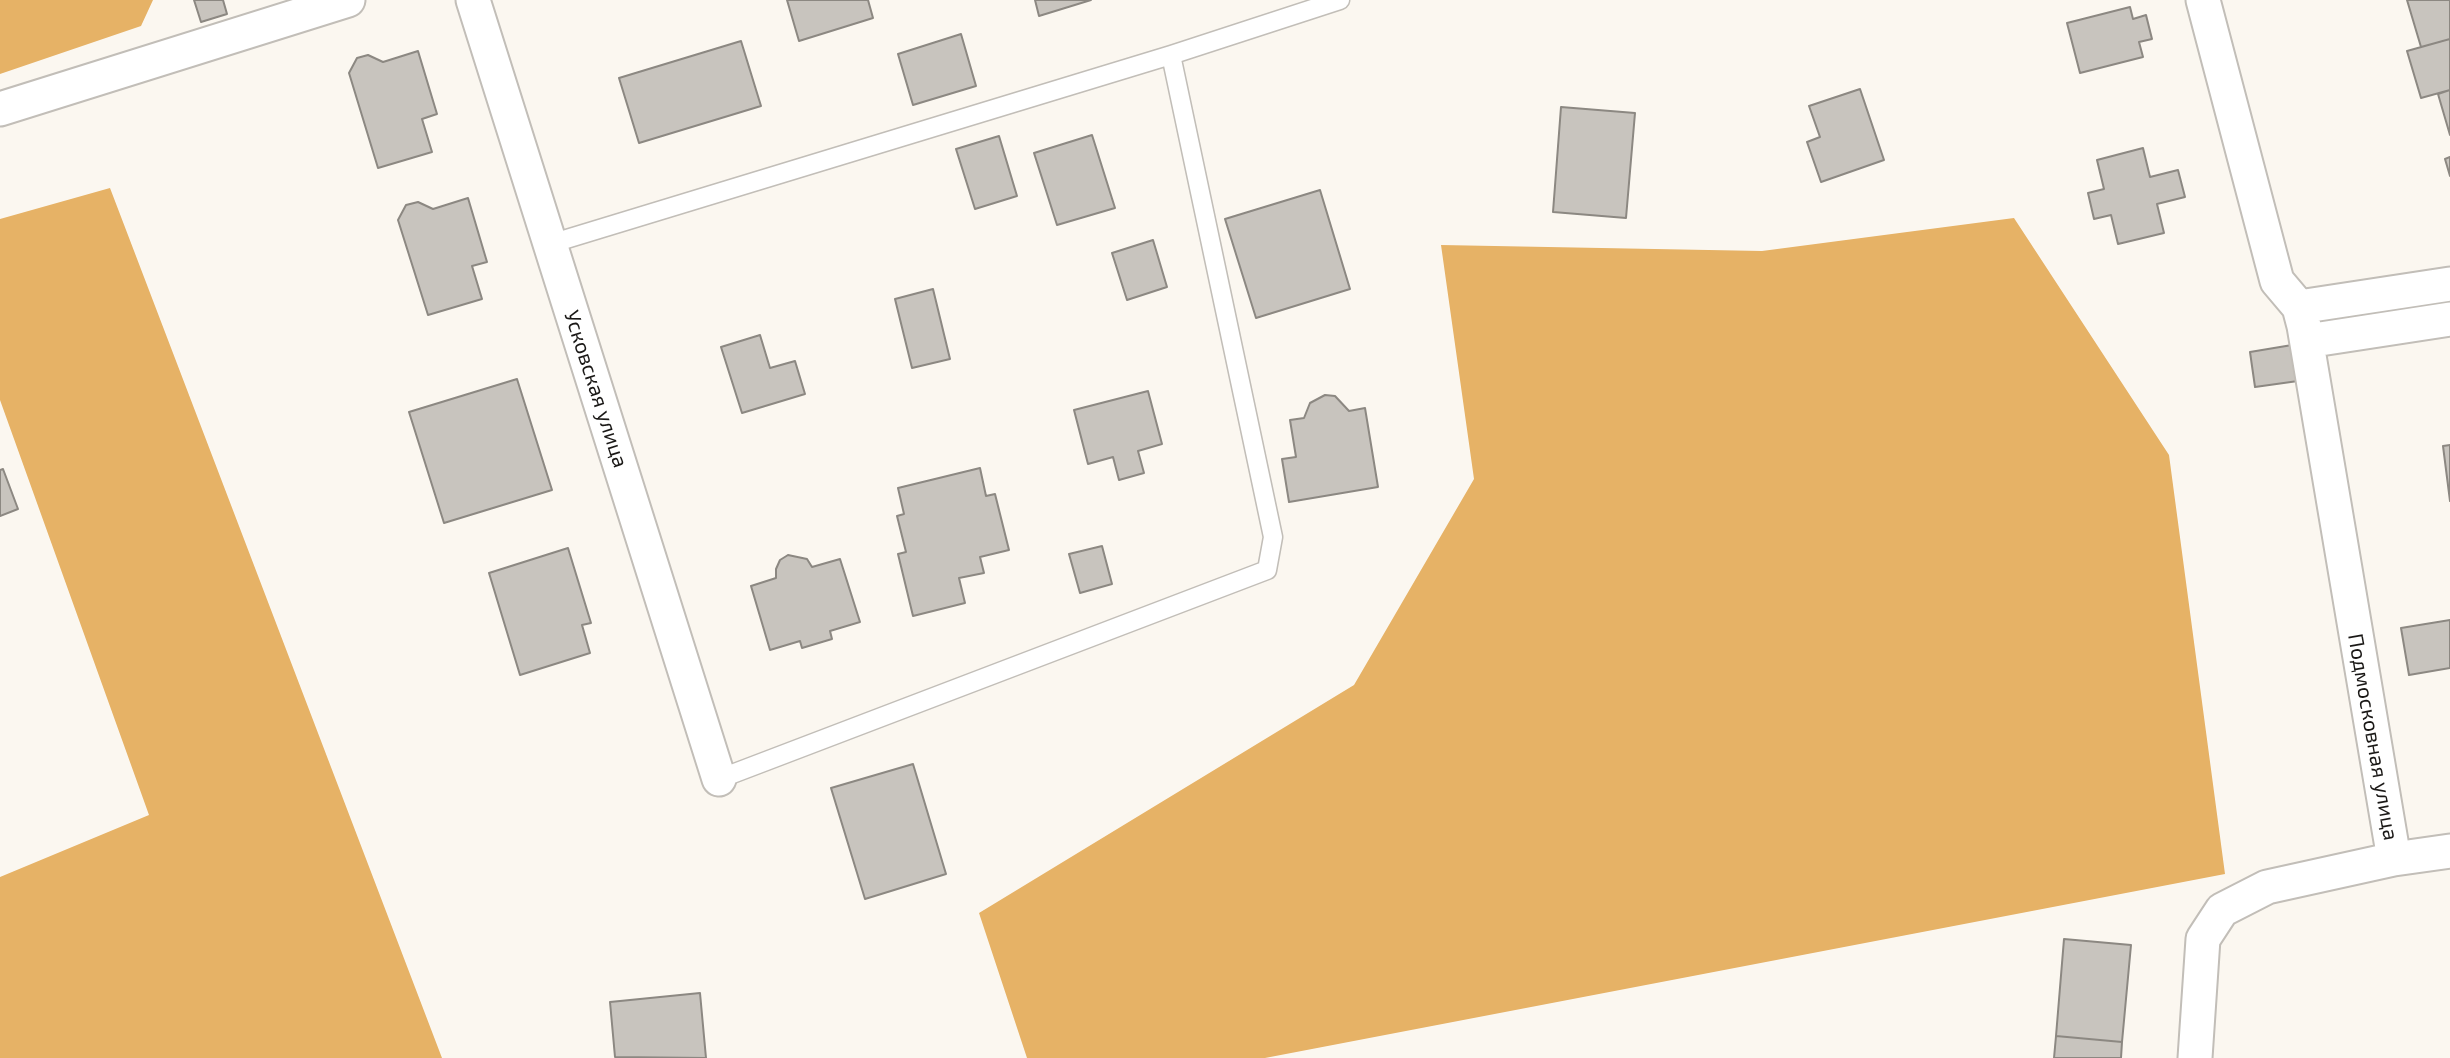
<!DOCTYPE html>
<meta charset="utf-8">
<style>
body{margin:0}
canvas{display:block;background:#fbf7f0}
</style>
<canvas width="2450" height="1058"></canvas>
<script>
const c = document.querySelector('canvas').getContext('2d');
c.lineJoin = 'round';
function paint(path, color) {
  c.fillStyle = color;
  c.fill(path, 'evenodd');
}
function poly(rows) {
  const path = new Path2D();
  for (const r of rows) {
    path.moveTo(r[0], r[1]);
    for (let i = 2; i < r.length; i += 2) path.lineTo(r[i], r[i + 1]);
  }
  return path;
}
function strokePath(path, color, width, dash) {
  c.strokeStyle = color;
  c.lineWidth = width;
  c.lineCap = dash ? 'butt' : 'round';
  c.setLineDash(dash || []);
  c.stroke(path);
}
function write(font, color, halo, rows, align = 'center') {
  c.font = font + ' "Exo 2",sans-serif';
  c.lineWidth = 7;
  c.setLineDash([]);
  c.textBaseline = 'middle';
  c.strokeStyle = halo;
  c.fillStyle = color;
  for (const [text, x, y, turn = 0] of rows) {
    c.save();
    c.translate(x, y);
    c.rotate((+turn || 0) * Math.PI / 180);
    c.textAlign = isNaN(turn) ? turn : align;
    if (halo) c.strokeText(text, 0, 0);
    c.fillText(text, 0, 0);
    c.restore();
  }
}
const forest = poly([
 [0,0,153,0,141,26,0,74],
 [110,188,442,1058,0,1058,0,877,149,815,0,400,0,219],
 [2014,218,2169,455,2225,874,1265,1058,1027,1058,979,913,1354,685,1474,479,1441,245,1762,251]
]);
const building = poly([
 [194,0,223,0,227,14,201,22,194,0],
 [787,0,868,0,873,18,799,41,787,0],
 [1035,0,1091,0,1039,16,1035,0],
 [2407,0,2450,0,2450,39,2421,47,2407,0],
 [2130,7,2133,19,2146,15,2152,39,2139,42,2143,57,2080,73,2067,23,2130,7],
 [961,34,976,86,913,105,898,54,961,34],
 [2450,39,2450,90,2421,98,2407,51,2450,39],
 [741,41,761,106,639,143,619,78,741,41],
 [418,51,437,114,422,119,432,152,378,168,349,73,357,58,368,55,383,62,418,51],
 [1860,89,1884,160,1821,182,1807,142,1820,137,1809,106,1860,89],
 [2450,90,2450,135,2438,94,2450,90],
 [1561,107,1635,113,1626,218,1553,212,1561,107],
 [1092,135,1115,208,1057,225,1034,153,1092,135],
 [999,136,1017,196,975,209,956,149,999,136],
 [2143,148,2150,177,2178,170,2185,197,2157,204,2164,233,2118,244,2111,215,2094,219,2088,193,2104,189,2097,160,2143,148],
 [2450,157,2450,176,2445,159,2450,157],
 [1320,190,1350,289,1256,318,1225,219,1320,190],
 [468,198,487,262,472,266,482,299,428,315,398,220,406,205,418,202,433,209,468,198],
 [1153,240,1167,287,1127,300,1112,253,1153,240],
 [933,289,950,359,912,368,895,299,933,289],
 [760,335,770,368,795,361,805,394,742,413,721,347,760,335],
 [2292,345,2298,381,2255,387,2250,352,2292,345],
 [517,379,552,490,444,523,409,412,517,379],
 [1148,391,1162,444,1138,451,1144,473,1119,480,1113,457,1088,464,1074,410,1148,391],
 [1325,395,1335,396,1349,411,1365,408,1378,487,1289,502,1282,459,1296,457,1290,420,1304,418,1310,403,1325,395],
 [2450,445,2450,501,2443,446,2450,445],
 [980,468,986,496,995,494,1009,550,980,557,984,573,959,578,965,603,913,616,898,554,906,552,897,516,904,514,898,488,980,468],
 [3,469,18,509,0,516,0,470,3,469],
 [1102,546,1112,584,1080,593,1069,554,1102,546],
 [568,548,591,623,582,625,590,653,520,675,489,573,568,548],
 [788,555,807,559,812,567,840,559,860,622,830,631,832,639,802,648,800,641,770,650,751,586,776,578,776,569,780,560,788,555],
 [2450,620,2450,668,2409,675,2401,628,2450,620],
 [913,764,946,874,865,899,831,788,913,764],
 [2064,939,2131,945,2122,1042,2056,1036,2064,939],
 [700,993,706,1058,615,1057,610,1002,700,993],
 [2056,1036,2122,1042,2121,1058,2054,1058,2056,1036]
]);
const lane = poly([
 [550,244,1171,55,1340,0],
 [719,779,1267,570,1273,537,1171,55]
]);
const street = poly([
 [473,0,719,779],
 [0,109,348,0],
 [2299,307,2450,284],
 [2307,341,2450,319],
 [2394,859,2450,851],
 [2195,1058,2203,939,2222,910,2267,887,2394,859,2304,326,2299,307,2277,281,2203,0]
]);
const streetNames = [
 ["Усковская улица",596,389,72],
 ["Подмосковная улица",2373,737,80]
];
paint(forest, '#e6b266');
paint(building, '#c8c4be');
strokePath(building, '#8c8882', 2);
strokePath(lane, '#c2beb8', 21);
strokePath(street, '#c2beb8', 37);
strokePath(lane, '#fff', 18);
strokePath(street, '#fff', 33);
write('21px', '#1a1816', '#fff', streetNames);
</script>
